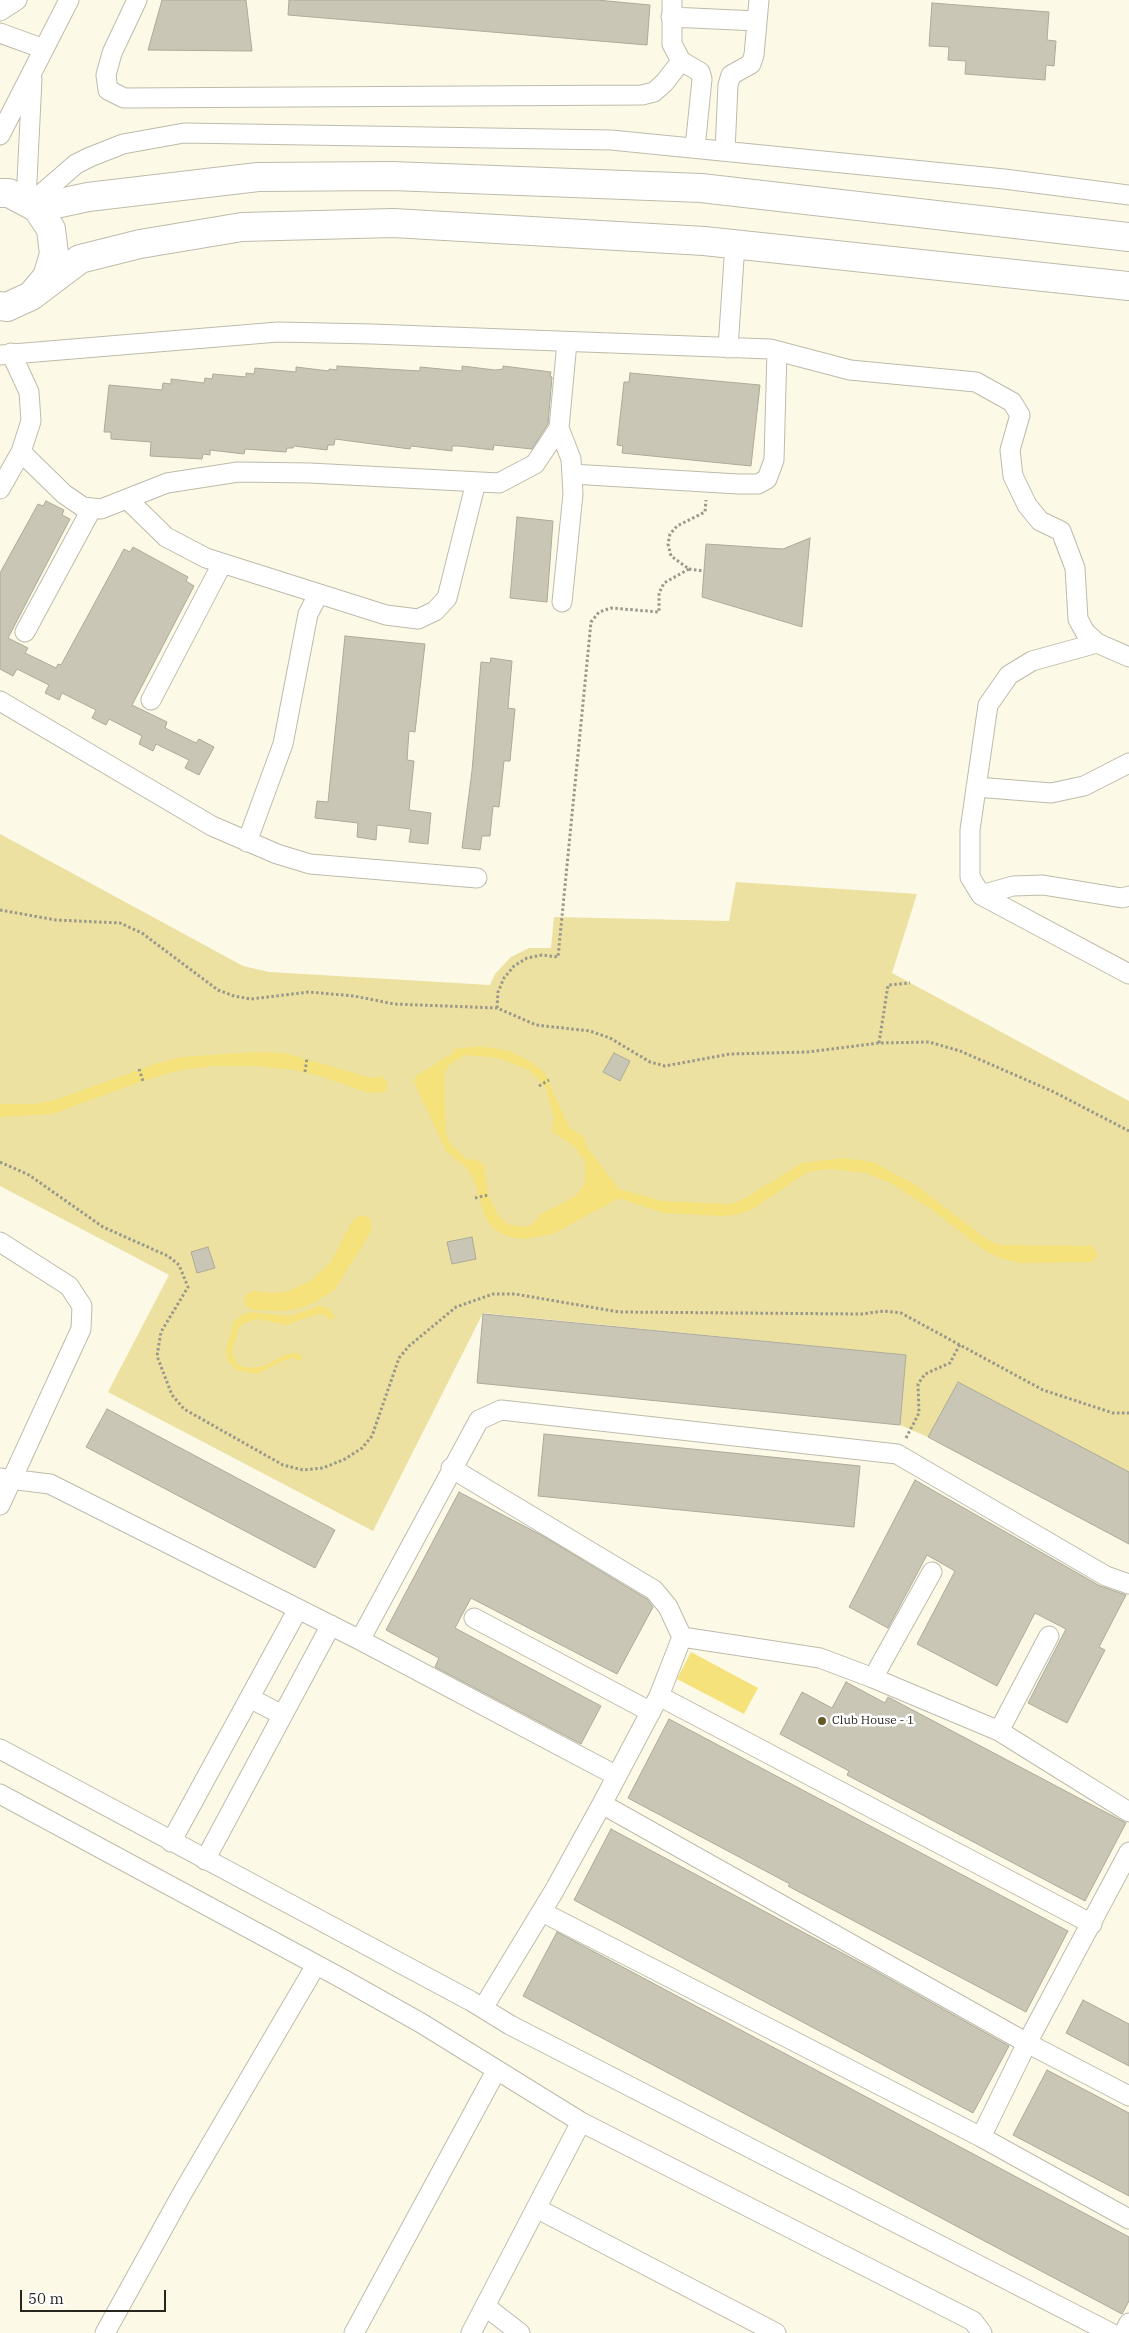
<!DOCTYPE html>
<style>
body{margin:0}
#map{position:relative;width:1129px;height:2333px;overflow:hidden;background:#fcf9e7;font-family:"IBM Plex Serif",serif}
canvas{display:block}
.scale{position:absolute;left:20px;top:2290px;width:146px;height:22px;box-sizing:border-box;border:2px solid #26251e;border-top:0;padding-left:6px;font-size:15px;line-height:18px;white-space:nowrap;color:#26251e;-webkit-text-stroke:4px #fff;paint-order:stroke}
</style>
<div id="map">
<canvas width="1129" height="2333"></canvas>
<div class="scale">50 m</div>
</div>
<script>
const c = document.querySelector('canvas').getContext('2d');
c.lineJoin = 'round';
function paint(path, color) {
  c.fillStyle = color;
  c.fill(path, 'evenodd');
}
function poly(rows) {
  const path = new Path2D();
  for (const r of rows) {
    path.moveTo(r[0], r[1]);
    for (let i = 2; i < r.length; i += 2) path.lineTo(r[i], r[i + 1]);
  }
  return path;
}
function strokePath(path, color, width, dash) {
  c.strokeStyle = color;
  c.lineWidth = width;
  c.lineCap = dash ? 'butt' : 'round';
  c.setLineDash(dash || []);
  c.stroke(path);
}
function write(font, color, halo, rows, align = 'center') {
  c.font = font + ' "IBM Plex Serif",serif';
  c.lineWidth = 5;
  c.setLineDash([]);
  c.textBaseline = 'middle';
  c.strokeStyle = halo;
  c.fillStyle = color;
  for (const [text, x, y, turn = 0] of rows) {
    c.save();
    c.translate(x, y);
    c.rotate((+turn || 0) * Math.PI / 180);
    c.textAlign = isNaN(turn) ? turn : align;
    if (halo) c.strokeText(text, 0, 0);
    c.fillText(text, 0, 0);
    c.restore();
  }
}
const green = poly([
 [0,834,243,966,269,972,490,985,495,974,511,957,529,948,551,948,554,917,729,921,736,882,917,894,892,973,1129,1101,1129,1472,958,1382,928,1437,900,1425,906,1355,483,1313,373,1531,108,1392,169,1275,0,1186]
]);
const water = poly([
 [479,1046,509,1051,530,1061,544,1072,569,1127,584,1137,586,1146,619,1189,662,1201,730,1204,744,1199,802,1163,844,1158,873,1162,917,1186,986,1239,1000,1245,1092,1246,1098,1255,1092,1262,1020,1263,1000,1258,984,1250,931,1209,891,1183,866,1173,830,1169,807,1172,753,1209,740,1214,724,1216,664,1213,619,1198,553,1234,523,1239,507,1236,495,1230,486,1219,474,1180,466,1167,446,1151,414,1082,416,1076,453,1053,455,1049],
 [466,1055,498,1058,529,1070,546,1088,554,1118,552,1132,572,1144,585,1161,586,1174,584,1186,576,1196,541,1214,532,1225,525,1227,510,1225,500,1218,488,1195,484,1165,477,1160,466,1159,451,1144,446,1135,444,1074,449,1065],
 [255,1052,285,1053,371,1078,381,1076,387,1081,387,1090,382,1093,365,1092,324,1077,295,1070,257,1066,213,1066,180,1070,143,1081,52,1114,0,1117,0,1104,36,1104,58,1099,158,1063,182,1057],
 [359,1216,366,1216,371,1220,371,1232,334,1290,317,1301,298,1309,279,1311,253,1310,246,1306,244,1300,247,1294,254,1291,272,1293,286,1292,310,1281,331,1262,352,1221],
 [319,1306,328,1308,335,1316,334,1319,330,1319,322,1314,314,1315,287,1325,258,1319,244,1323,239,1327,232,1352,237,1365,249,1368,264,1366,287,1354,296,1353,302,1356,301,1361,293,1358,285,1360,256,1374,237,1370,228,1361,226,1349,234,1322,240,1316,250,1312,289,1316],
 [691,1652,758,1688,744,1714,677,1679]
]);
const building = poly([
 [162,0,246,0,252,51,148,50,162,0],
 [289,0,597,0,650,5,647,45,288,15,289,0],
 [932,3,1049,12,1047,40,1056,41,1054,66,1046,65,1045,80,965,74,966,61,948,60,949,47,929,46,932,3],
 [337,366,420,371,420,367,462,371,462,366,495,370,503,369,503,366,551,372,550,376,552,377,548,424,532,449,494,445,493,450,459,446,452,446,452,451,411,446,410,449,335,439,334,445,328,445,327,450,294,446,293,448,287,448,286,452,245,449,244,454,210,450,210,455,203,454,202,459,150,456,151,442,111,439,111,432,104,432,109,385,162,390,163,383,171,384,171,379,204,383,205,378,212,379,213,374,246,377,246,373,254,374,255,368,296,372,296,367,329,371,329,369,337,370,337,366],
 [630,373,760,385,751,466,622,453,623,446,617,445,624,382,629,382,630,373],
 [46,501,64,510,62,515,70,519,8,638,28,648,25,653,56,668,58,664,61,665,124,549,130,552,133,547,188,577,186,581,194,586,132,705,167,722,165,728,196,743,199,739,214,747,199,775,185,768,189,760,156,744,153,751,139,744,142,736,109,719,106,725,92,718,96,710,62,693,59,700,45,693,49,685,17,669,13,676,0,669,0,573,38,504,43,506,46,501],
 [517,517,553,521,547,602,510,598,517,517],
 [810,538,802,627,702,597,706,544,783,549,810,538],
 [345,636,425,644,415,732,409,731,407,760,414,761,409,810,431,813,428,844,409,842,411,829,377,825,376,840,357,837,358,823,315,818,317,801,328,802,345,636],
 [491,658,512,661,508,708,515,709,510,761,504,761,499,807,493,806,490,836,482,836,480,850,462,848,472,771,481,662,490,663,491,658],
 [614,1053,630,1061,620,1081,603,1072,614,1053],
 [472,1237,476,1259,452,1264,447,1242,472,1237],
 [208,1247,215,1268,197,1273,191,1252,208,1247],
 [483,1314,906,1355,900,1425,477,1383,483,1314],
 [958,1382,1129,1472,1129,1544,928,1437,958,1382],
 [107,1409,335,1530,315,1568,86,1447,107,1409],
 [544,1434,860,1466,854,1527,538,1496,544,1434],
 [915,1480,1100,1586,1126,1595,1099,1647,1105,1650,1067,1723,1028,1703,1066,1629,1035,1613,997,1686,917,1644,955,1571,927,1555,888,1628,849,1607,915,1480],
 [459,1492,543,1536,647,1599,653,1607,617,1674,471,1598,455,1628,601,1706,581,1744,435,1667,439,1658,386,1630,459,1492],
 [846,1682,885,1703,888,1697,1126,1823,1085,1901,847,1775,849,1771,780,1734,802,1692,832,1708,846,1682],
 [669,1719,1068,1931,1026,2012,788,1886,790,1884,628,1798,669,1719],
 [611,1829,870,1968,1009,2046,973,2113,574,1900,611,1829],
 [557,1932,1129,2237,1129,2301,1122,2314,523,1996,557,1932],
 [1083,2000,1129,2024,1129,2066,1066,2033,1083,2000],
 [1047,2070,1129,2113,1129,2196,1013,2135,1047,2070]
]);
const path = poly([
 [689,569,704,571],
 [0,910,56,920,120,923,142,933,218,990,234,996,251,999,309,992,354,996,394,1004,497,1008,536,1025,590,1031,610,1038,650,1062,665,1066,730,1054,808,1052,879,1043,929,1042,960,1051,1054,1092,1129,1131],
 [497,1008,498,992,504,978,514,966,527,958,542,955,558,957,591,622,599,612,611,608,659,612,659,593,664,583,689,569,671,556,668,544,670,534,677,526,705,512,706,500],
 [879,1043,888,985,910,983],
 [139,1069,143,1081],
 [305,1072,307,1058],
 [539,1086,549,1080],
 [0,1162,29,1175,103,1227,168,1256,179,1265,188,1287,161,1332,157,1356,172,1395,184,1409,283,1465,303,1470,323,1468,345,1459,362,1448,372,1436,399,1358,409,1346,456,1307,493,1294,515,1294,619,1312,862,1314,884,1311,901,1313,1043,1390,1113,1413,1129,1413],
 [475,1198,488,1195],
 [906,1438,919,1413,918,1384,925,1374,950,1363,960,1344]
]);
const street = poly([
 [137,0,112,53,106,75,108,90,124,98,642,95,654,92,665,82,681,61],
 [672,0,672,44,681,61,700,72,702,79,695,148],
 [0,11,17,0],
 [671,17,757,21],
 [0,33,44,49],
 [0,135,69,0],
 [725,151,728,85,731,75,751,64,754,55,759,0],
 [26,201,32,79],
 [31,203,76,164,90,157,123,144,184,133,611,140,1004,179,1129,195],
 [728,348,735,244],
 [0,355,278,332,372,334,770,349,850,370,976,382,1012,402,1020,415,1010,450,1013,476,1027,505,1040,521,1061,531,1075,568,1078,619,1085,632,1097,643,1129,657],
 [559,428,571,459,573,494,562,602],
 [21,452,64,494,83,507,101,509,167,483,238,472,310,473,499,483,535,464,559,428,567,342],
 [572,474,738,484,758,484,767,479,774,460,777,351],
 [0,489,21,452,31,421,29,392,11,353],
 [128,500,166,537,206,558,386,615,418,619,435,611,447,598,476,482],
 [25,632,92,508],
 [1097,643,1032,661,1009,675,988,705,970,830,970,877,981,895,1129,974],
 [151,700,222,564],
 [0,701,212,826,277,854,310,864,477,878],
 [976,787,1051,793,1084,786,1129,763],
 [247,842,283,744,308,614,318,595],
 [981,895,1013,886,1043,885,1122,898,1129,896],
 [0,1242,69,1286,82,1306,81,1329,0,1505],
 [451,1468,654,1590,668,1607,682,1637,659,1696,602,1804,554,1891,483,2008],
 [0,1478,50,1484,360,1640,617,1776],
 [474,1618,651,1712],
 [682,1637,820,1658,873,1678,999,1731,1129,1812],
 [360,1640,479,1420,501,1410,897,1454,1106,1576,1129,1584],
 [873,1678,932,1572],
 [659,1696,1092,1924],
 [250,1698,282,1715],
 [999,1731,1049,1636],
 [0,1749,471,2001,510,2025,1111,2333],
 [0,1794,341,1978,421,2023,581,2122,973,2321,982,2333],
 [602,1804,1027,2043,1129,2096],
 [171,1842,298,1609],
 [205,1860,331,1625],
 [542,1912,981,2137,1129,2219],
 [981,2137,1027,2043,1129,1852],
 [536,2208,776,2333],
 [485,2306,520,2333],
 [105,2333,183,2192,316,1965],
 [354,2333,496,2071],
 [471,2333,581,2122],
 [1124,2333,1129,2323]
]);
const secondary = poly([
 [0,193,9,193,37,208,51,229,54,254,47,277,31,296,7,307,0,306],
 [37,208,88,197,258,177,392,176,701,188,1129,237],
 [31,296,80,259,140,244,242,227,393,223,704,241,1129,286]
]);
const markers = [
 [822,1721,5,"#625925"]
];
const poiNames = [
 ["Club House - 1",832,1721]
];
paint(green, '#ece1a1');
paint(water, '#f5e27a');
paint(building, '#c9c6b5');
strokePath(building, '#adaa99', 1);
strokePath(street, '#bebbab', 21);
strokePath(secondary, '#bebbab', 30);
strokePath(path, '#9a988b', 3, [2.5, 2.5]);
strokePath(street, '#fff', 19);
strokePath(secondary, '#fff', 28);
for (const [x, y, r, color] of markers) {
  const dot = new Path2D();
  dot.arc(x, y, r, 0, 2 * Math.PI);
  c.fillStyle = color;
  c.fill(dot);
  strokePath(dot, '#fff', 2);
}
write('12px', '#26251e', '#fff', poiNames, 'left');
</script>
